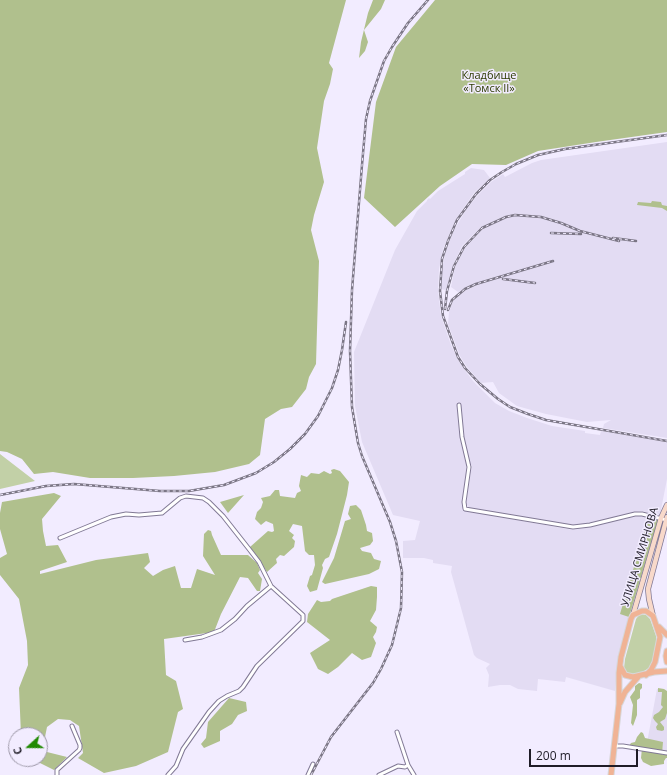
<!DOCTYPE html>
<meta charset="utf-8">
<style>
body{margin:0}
#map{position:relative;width:667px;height:775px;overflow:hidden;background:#f2ecff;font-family:"Open Sans",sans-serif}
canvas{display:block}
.north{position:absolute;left:8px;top:727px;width:40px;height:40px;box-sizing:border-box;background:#f2ecff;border:1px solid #9e99a9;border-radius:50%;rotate:249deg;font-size:11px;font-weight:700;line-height:16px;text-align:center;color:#1f1c27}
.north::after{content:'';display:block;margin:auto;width:14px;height:18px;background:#218a03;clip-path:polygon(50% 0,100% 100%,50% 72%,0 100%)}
.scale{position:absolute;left:529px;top:749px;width:109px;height:18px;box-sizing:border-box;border:2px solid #1f1c27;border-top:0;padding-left:5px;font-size:12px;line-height:14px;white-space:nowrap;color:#1f1c27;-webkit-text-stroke:3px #f2ecff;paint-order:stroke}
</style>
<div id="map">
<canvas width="667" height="775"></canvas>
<div class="north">С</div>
<div class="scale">200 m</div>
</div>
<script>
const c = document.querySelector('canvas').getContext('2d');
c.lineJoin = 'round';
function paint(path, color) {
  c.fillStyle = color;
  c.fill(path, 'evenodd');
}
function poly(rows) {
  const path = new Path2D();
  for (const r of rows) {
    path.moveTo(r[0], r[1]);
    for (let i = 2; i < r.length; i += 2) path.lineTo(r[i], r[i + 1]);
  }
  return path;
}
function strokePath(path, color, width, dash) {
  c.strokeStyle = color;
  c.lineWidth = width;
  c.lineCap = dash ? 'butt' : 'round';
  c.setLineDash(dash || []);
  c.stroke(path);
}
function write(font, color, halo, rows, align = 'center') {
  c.font = font + ' "Open Sans",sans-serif';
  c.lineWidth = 3;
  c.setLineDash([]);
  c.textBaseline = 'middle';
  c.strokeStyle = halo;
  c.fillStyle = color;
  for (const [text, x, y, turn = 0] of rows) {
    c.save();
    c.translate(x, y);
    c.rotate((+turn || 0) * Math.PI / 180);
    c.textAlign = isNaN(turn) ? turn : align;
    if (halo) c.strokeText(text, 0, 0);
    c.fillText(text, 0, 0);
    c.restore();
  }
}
const built = poly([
 [667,142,667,438,603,428,604,424,611,420,587,422,546,414,517,406,499,393,493,382,481,383,467,367,460,356,448,324,449,312,453,301,458,296,466,290,476,286,475,283,458,292,451,287,455,267,465,248,482,230,481,227,462,246,453,265,446,290,441,289,442,269,446,250,454,230,466,210,477,196,491,182,503,174,505,177,532,163,541,160],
 [471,168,484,170,490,178,474,193,456,219,443,249,439,269,438,291,441,316,451,345,457,358,464,369,473,381,495,403,509,411,527,418,552,426,585,431,585,433,600,435,601,431,667,442,667,479,660,515,642,511,635,512,582,525,573,525,469,508,466,503,472,465,466,464,467,471,462,510,573,530,591,527,636,516,641,516,658,520,625,632,618,662,615,691,566,677,565,682,538,679,537,691,518,689,510,685,500,685,488,687,489,675,486,668,490,664,477,658,474,655,453,579,451,572,452,566,433,563,433,560,424,558,403,558,403,541,415,540,420,521,393,515,362,442,355,406,354,352,395,250,417,211,427,201,427,200,429,198,430,199,438,191,465,174,465,172],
 [657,689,667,691,667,752,646,748]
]);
const green = poly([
 [0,454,35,481,0,489],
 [640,614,646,615,650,619,656,636,656,644,652,662,649,668,639,674,627,675,624,668,625,659,636,619]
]);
const forest = poly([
 [0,0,346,0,329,63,333,69,330,84,324,101,317,148,324,182,314,215,311,230,319,261,316,364,309,377,306,389,292,407,281,409,265,419,260,455,249,464,215,472,174,476,133,478,90,478,53,472,34,474,22,459,7,452,0,451],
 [373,0,385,0,381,9,364,30,368,42,365,51,359,58,361,42,368,13],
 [435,0,667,0,667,132,596,142,538,151,506,165,472,164,440,186,395,227,364,198,376,102,396,47],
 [652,201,661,202,662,205,667,206,667,211,662,208,637,205,638,202,651,203],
 [334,469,340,471,349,482,347,495,337,534,329,557,325,559,322,565,323,568,317,590,310,592,307,586,310,576,312,575,315,565,314,555,309,555,305,551,302,526,293,524,289,531,294,535,292,538,295,541,294,547,284,556,280,555,276,559,277,563,267,572,250,547,268,531,272,532,274,531,273,524,266,521,261,525,255,519,257,512,261,508,263,502,261,498,270,496,275,490,279,490,280,496,295,498,297,493,301,491,299,486,301,475,307,477,311,473,319,474,324,471,330,474,332,473,331,470],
 [54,493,61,496,42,519,43,531,46,546,58,545,67,562,40,571,40,574,96,560,148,553,150,562,144,568,153,576,163,570,175,566,181,588,191,588,197,569,215,575,203,556,204,534,208,530,211,531,212,535,221,555,248,555,257,563,260,570,258,573,262,579,260,591,257,591,248,578,240,577,221,614,214,632,164,639,166,675,176,681,183,709,178,712,168,752,136,766,104,773,78,758,83,753,79,726,70,720,58,719,47,727,44,742,47,752,67,757,54,770,40,763,37,759,40,759,40,735,21,735,19,688,28,665,27,641,19,599,0,575,0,558,7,554,0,529,0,513,2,502],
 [244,495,228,513,220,502],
 [356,505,361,510,366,525,367,531,372,533,373,541,370,545,360,548,362,551,371,553,374,559,381,561,379,569,369,574,325,584,322,582,334,558,345,521,351,519,348,514,350,506],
 [652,518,658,520,629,617,620,614,647,523],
 [371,586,377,587,377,597,376,610,370,621,377,627,376,632,373,637,376,643,371,657,362,660,352,653,338,667,328,674,318,669,310,653,330,640,307,622,308,614,317,600,321,602,330,601,332,599],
 [639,683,642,684,642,688,640,690,640,698,637,700,637,715,633,726,631,723,633,705,630,697,635,690,635,686],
 [658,688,664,689,667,691,667,713,665,719,660,722,664,727,664,730,662,731,657,730,656,727,658,724,655,721,653,718,654,715,659,712,663,707,661,705,662,692,658,692],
 [229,698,246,702,247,711,238,715,232,724,220,731,220,741,204,748,201,744,206,738,208,722],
 [641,732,643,733,645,738,663,742,662,754,663,755,667,754,667,758,666,758,664,761,664,764,651,766,643,762,641,758,642,748,629,746,631,743,635,742,637,737]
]);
const street = poly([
 [459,405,462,437,469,467,464,502,465,509,573,527,590,525,635,514,642,514,667,520],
 [60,538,111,517,126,514,139,515,162,513,180,498,186,496,203,498,209,502,223,516,249,549,259,562,271,586,303,615,303,621,257,666,243,687,239,691,227,696,219,701,209,712,183,749,176,766,168,775],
 [185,640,202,637,221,630,235,619,247,606,271,586],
 [397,732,408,765,414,775],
 [614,746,623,746,667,753],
 [57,775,57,770,79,750,80,748,80,745,72,726],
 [308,775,313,764],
 [379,775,398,766,405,767,408,765]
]);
const secondary = poly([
 [633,615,661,518,667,505],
 [653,616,649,599,648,589,667,517]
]);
const primary = poly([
 [659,627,667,635],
 [667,651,666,656,667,662],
 [620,666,625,675,633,677,654,672,667,671],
 [620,703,625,692,638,677],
 [611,775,619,704,619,673,621,657,631,619,633,615,642,611,646,611,653,616,660,637,655,662,651,670,646,675]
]);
const rail = poly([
 [667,135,565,149,538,155,516,164,502,172,490,180,476,194,457,220,448,241,442,259,440,291,443,316,458,357,465,368,480,384,498,399,510,407,528,414,546,420,667,441],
 [551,233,581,234],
 [613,238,636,241],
 [503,279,535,283],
 [445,309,447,291,454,266,464,247,482,228,506,217,515,215,541,217,561,223,580,231,619,241],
 [448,310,452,300,465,289,476,284,553,261],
 [0,495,46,486,74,484,160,491,189,491,224,485,256,473,274,462,290,449,305,434,318,416,332,388,338,370,342,350,346,322],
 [311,775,331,737,373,683,381,669,392,645,401,608,402,572,396,541,390,522,362,456,358,443,352,407,350,351,352,290,362,165,366,119,370,101,384,61,392,47,408,23,428,0]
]);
const parkNames = [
 ["Кладбище",489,76],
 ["«Томск II»",489,89]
];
const streetNames = [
 ["УЛИЦА СМИРНОВА",640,557,-73]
];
paint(built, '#e3dcf3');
paint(green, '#c2d0a7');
paint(forest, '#b0c08d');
strokePath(street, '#817995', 5);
strokePath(secondary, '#817995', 6);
strokePath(primary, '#d7d6d8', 7);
strokePath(street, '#fff', 3);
strokePath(secondary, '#f8d9ca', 4.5);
strokePath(primary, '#f0b395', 5);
strokePath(rail, '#7b7685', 2.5);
strokePath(rail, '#f2ecff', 1, [3]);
write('11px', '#2c3a00', '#f2ecff', parkNames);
write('11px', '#1f1c27', '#f2ecff', streetNames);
</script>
